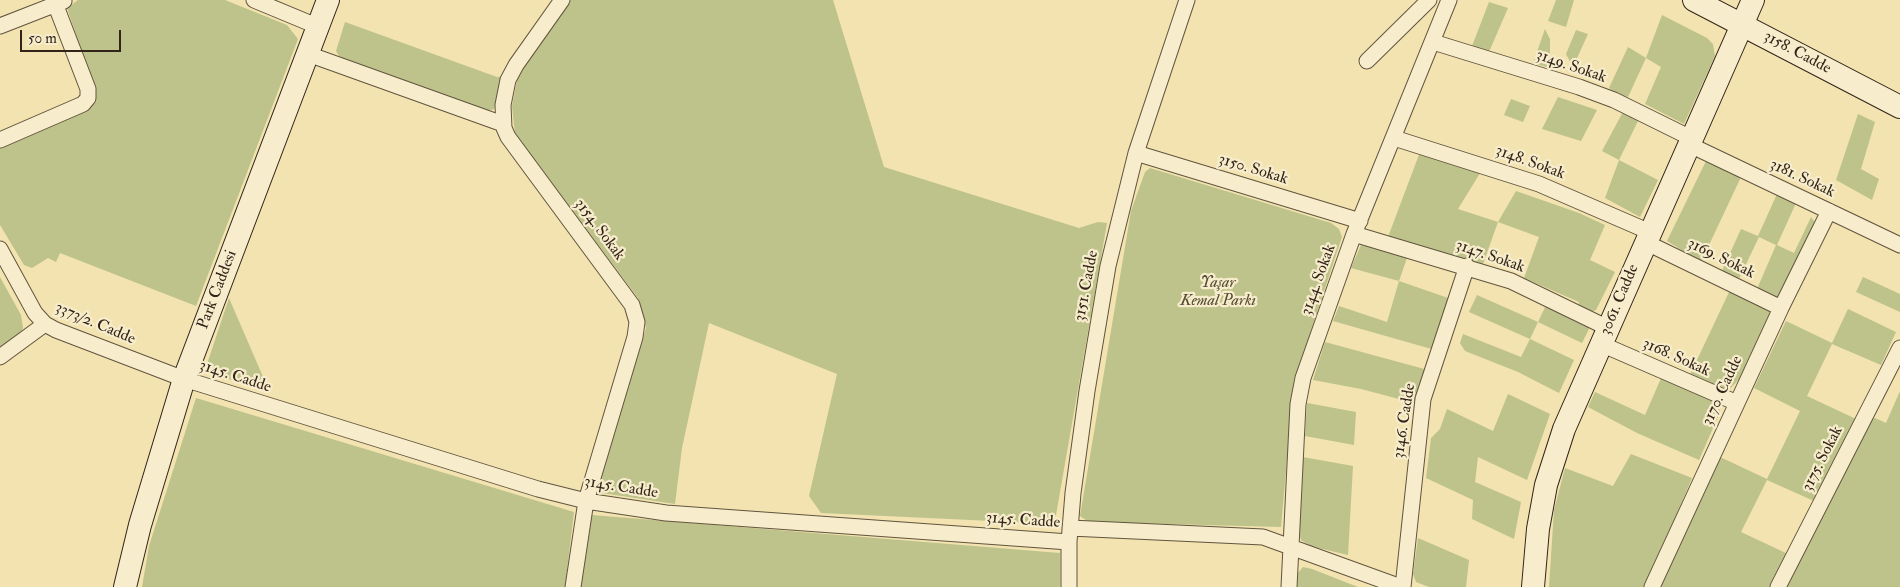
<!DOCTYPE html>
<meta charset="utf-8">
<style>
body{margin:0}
#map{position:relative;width:1900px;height:587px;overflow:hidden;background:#f2e3b0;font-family:"IM FELL Double Pica",serif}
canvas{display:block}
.scale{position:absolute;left:20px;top:30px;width:101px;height:22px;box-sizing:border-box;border:2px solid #322418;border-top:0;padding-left:6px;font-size:15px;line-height:18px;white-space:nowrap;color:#322418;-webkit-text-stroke:4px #f7edcc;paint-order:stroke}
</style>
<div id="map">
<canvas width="1900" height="587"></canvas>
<div class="scale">50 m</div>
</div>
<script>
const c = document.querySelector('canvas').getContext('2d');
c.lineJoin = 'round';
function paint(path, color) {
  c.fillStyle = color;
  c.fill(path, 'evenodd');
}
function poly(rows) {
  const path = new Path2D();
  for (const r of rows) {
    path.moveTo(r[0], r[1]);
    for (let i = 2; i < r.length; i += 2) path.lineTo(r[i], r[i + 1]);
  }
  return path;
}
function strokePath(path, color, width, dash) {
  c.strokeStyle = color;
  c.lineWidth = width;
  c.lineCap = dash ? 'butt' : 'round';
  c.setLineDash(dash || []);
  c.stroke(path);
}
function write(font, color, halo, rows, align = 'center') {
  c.font = font + ' "IM FELL Double Pica",serif';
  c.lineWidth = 4.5;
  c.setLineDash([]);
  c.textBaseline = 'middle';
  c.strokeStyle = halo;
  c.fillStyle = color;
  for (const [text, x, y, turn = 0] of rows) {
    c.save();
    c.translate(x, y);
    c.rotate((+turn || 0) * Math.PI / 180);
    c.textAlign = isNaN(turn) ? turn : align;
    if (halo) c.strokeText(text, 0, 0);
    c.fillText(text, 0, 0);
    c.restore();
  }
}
const green = poly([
 [78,0,225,0,287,25,298,39,196,306,60,253,56,262,48,258,32,268,24,265,0,225,0,147,95,92,67,8],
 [567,0,833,0,884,167,1079,228,1098,222,1107,223,1056,515,1046,522,1035,523,821,513,809,496,837,374,709,323,682,448,675,504,595,492,646,328,638,298,515,134,512,106,517,80,527,58],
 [1556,0,1574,0,1566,27,1548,21],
 [1489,2,1508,8,1489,52,1472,46],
 [1662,15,1707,38,1713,44,1715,56,1684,124,1645,104,1661,67,1646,58,1628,97,1618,95,1609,88,1628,47,1646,58],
 [345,22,497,77,505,76,494,109,488,111,352,64,339,56,336,51],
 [1545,29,1550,39,1550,68,1533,63],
 [1576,30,1588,34,1573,67,1566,54],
 [1558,97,1597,110,1581,141,1542,129],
 [1511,99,1530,106,1523,122,1504,115],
 [1624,110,1640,117,1619,160,1658,180,1640,217,1605,198,1619,160,1602,151],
 [1858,114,1875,122,1861,169,1879,179,1872,200,1836,180],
 [1420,152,1482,170,1458,209,1498,222,1516,191,1579,213,1605,225,1590,260,1615,272,1596,310,1591,312,1578,307,1579,302,1524,278,1539,237,1498,222,1483,264,1388,237],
 [1707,159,1741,177,1701,262,1667,241],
 [1150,168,1331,223,1339,229,1342,237,1294,382,1281,527,1089,522,1080,516,1131,211,1145,172],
 [1777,194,1796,203,1777,245,1794,253,1811,217,1814,221,1814,228,1777,298,1757,289,1776,245,1759,237,1738,281,1721,273,1741,229,1758,236],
 [1361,245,1408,255,1399,281,1451,299,1435,350,1333,321,1339,306,1387,322,1399,281,1351,268],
 [0,277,21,315,23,328,19,339,0,352],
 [1863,277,1900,294,1900,312,1856,292],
 [1730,290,1771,310,1771,313,1744,374,1728,391,1688,379],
 [1477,295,1538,322,1547,303,1591,325,1582,343,1538,322,1530,339,1574,360,1559,393,1518,372,1465,351,1460,343,1463,334,1521,357,1530,339,1469,312],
 [229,298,270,393,211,373,206,367],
 [1848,309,1896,332,1881,365,1832,344,1807,396,1856,419,1814,501,1767,480,1741,532,1788,554,1773,587,1657,587,1720,457,1767,479,1800,411,1754,388,1786,321,1832,343],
 [1325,342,1428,370,1414,403,1361,389,1313,380],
 [1662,376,1717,402,1720,412,1699,460,1637,433,1588,407,1595,392,1645,415],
 [1900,391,1900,587,1787,587,1870,419,1875,418,1886,423],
 [1508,394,1550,414,1527,480,1478,457,1475,482,1521,502,1514,539,1472,519,1473,500,1426,478,1431,438,1440,429,1447,409,1493,431],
 [196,398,574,512,565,587,142,587,149,546],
 [1307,403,1356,412,1354,445,1305,436],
 [1631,454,1692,478,1646,587,1549,587,1554,510,1565,468,1613,486],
 [1303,457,1353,466,1348,555,1310,546,1301,540,1299,533],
 [592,515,1060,553,1060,587,581,587],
 [1418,538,1469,560,1466,587,1429,587,1416,582,1413,574],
 [1303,567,1312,569,1358,587,1297,587,1298,573]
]);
const street = poly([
 [254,0,319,27],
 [562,0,516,65,508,80,503,105,504,128,508,137,632,305,637,322,635,337,586,501,573,587],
 [0,26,64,1],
 [1433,42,1579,87,1614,100,1693,139],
 [308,54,503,124],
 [1367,61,1429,0],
 [1394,138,1539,184,1650,232],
 [0,140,83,104,88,98,88,89,56,6],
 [1690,145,1900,245],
 [1136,153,1360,221],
 [1354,234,1511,281,1608,328],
 [1645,242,1781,308],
 [0,249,35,313,45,324,56,330,184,379,538,489,586,501,666,513,1069,542],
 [1601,344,1737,403],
 [0,357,45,324],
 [1070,528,1263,537,1401,587],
 [1069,587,1069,542,1073,493,1087,391,1108,266,1136,153,1187,0],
 [1289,587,1298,404,1303,378,1354,234,1449,0],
 [1403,587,1423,399,1467,266],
 [1652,587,1781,308,1829,211],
 [1778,587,1900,348]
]);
const secondary = poly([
 [1694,0,1900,107],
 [125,587,140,525,184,379,328,0],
 [1533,587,1538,529,1546,485,1564,429,1753,0]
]);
const streetNames = [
 ["3158. Cadde",1797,53,28],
 ["3149. Sokak",1571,67,19],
 ["3148. Sokak",1530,163,20],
 ["3150. Sokak",1253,170,17],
 ["3181. Sokak",1802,179,25],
 ["3154. Sokak",599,230,53],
 ["3147. Sokak",1490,257,19],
 ["3169. Sokak",1721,259,26],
 ["3144. Sokak",1319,280,-70],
 ["3151. Cadde",1087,286,-79],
 ["Park Caddesi",218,290,-69],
 ["3061. Cadde",1620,300,-67],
 ["3373/2. Cadde",95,324,23],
 ["3168. Sokak",1676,358,24],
 ["3145. Cadde",235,377,18],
 ["3170. Cadde",1723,391,-65],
 ["3146. Cadde",1405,421,-81],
 ["3175. Sokak",1823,459,-63],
 ["3145. Cadde",621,488,9],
 ["3145. Cadde",1023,521,4]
];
const parkNames = [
 ["Yaşar",1218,284],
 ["Kemal Parkı",1218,302]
];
paint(green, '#bdc38a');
strokePath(street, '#62543e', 17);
strokePath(secondary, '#322418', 24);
strokePath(street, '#f7edcc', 15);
strokePath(secondary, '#f7edcc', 22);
write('16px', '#322418', '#f7edcc', streetNames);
write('italic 16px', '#554c34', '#f7edcc', parkNames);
</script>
